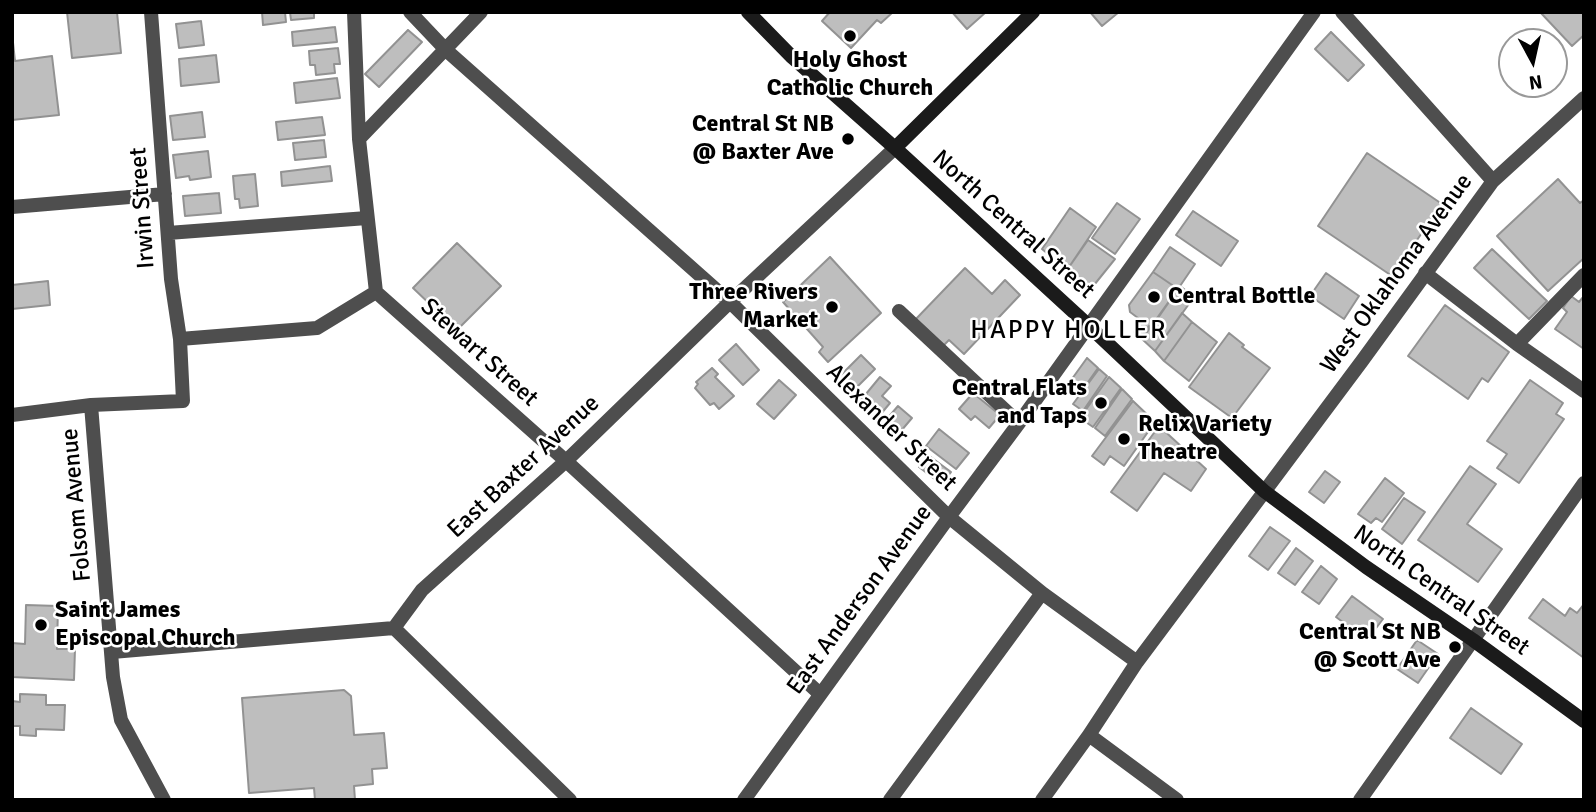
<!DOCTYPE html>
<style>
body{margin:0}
#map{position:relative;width:1596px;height:812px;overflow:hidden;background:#fff;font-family:Signika,sans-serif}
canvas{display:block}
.frame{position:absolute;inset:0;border:14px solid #000;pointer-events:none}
.north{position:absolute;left:1498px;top:28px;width:70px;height:70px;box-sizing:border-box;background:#fff;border:2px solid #999;border-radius:50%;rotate:172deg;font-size:19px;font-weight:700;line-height:28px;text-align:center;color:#000}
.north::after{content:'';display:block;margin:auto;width:24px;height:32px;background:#000;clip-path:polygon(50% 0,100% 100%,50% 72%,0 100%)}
</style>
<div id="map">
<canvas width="1596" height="812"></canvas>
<div class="frame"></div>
<div class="north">N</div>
</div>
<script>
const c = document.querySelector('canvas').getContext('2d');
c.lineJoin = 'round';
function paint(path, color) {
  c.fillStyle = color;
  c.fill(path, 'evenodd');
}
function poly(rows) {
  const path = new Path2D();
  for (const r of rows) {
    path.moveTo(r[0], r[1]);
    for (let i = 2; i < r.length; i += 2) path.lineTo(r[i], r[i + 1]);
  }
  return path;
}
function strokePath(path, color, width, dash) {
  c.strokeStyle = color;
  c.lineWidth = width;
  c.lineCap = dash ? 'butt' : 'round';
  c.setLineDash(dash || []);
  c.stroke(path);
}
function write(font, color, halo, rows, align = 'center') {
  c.font = font + ' Signika,sans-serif';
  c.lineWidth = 5;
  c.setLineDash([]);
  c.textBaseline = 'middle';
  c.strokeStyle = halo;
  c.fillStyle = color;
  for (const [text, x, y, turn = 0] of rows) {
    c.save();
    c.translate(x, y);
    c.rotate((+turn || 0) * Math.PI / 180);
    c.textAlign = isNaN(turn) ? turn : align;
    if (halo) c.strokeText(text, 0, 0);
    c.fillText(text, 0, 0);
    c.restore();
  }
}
const building = poly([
 [67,12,117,12,121,53,72,58,67,12],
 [262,12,285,12,286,22,263,25,262,12],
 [290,12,314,12,314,18,291,20,290,12],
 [830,12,893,12,881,23,877,20,851,48,822,21,830,12],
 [952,12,986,12,967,29,952,12],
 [1090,12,1119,12,1102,26,1090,12],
 [1540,12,1584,12,1584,35,1572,46,1540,12],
 [201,21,204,45,179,48,176,24,201,21],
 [335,27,337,42,293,46,292,32,335,27],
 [408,30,422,42,379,87,365,74,408,30],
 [1331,32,1364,65,1348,81,1315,49,1331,32],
 [12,33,15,61,52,56,59,115,12,120,12,33],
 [338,48,340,64,334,64,335,73,316,75,315,65,310,65,309,51,338,48],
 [216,55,219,82,181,86,179,59,216,55],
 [337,78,340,98,296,103,294,83,337,78],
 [202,112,205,137,173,140,170,116,202,112],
 [322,117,325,135,278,140,276,122,322,117],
 [324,140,326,157,295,160,293,143,324,140],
 [208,151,211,177,190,180,189,176,176,178,173,155,208,151],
 [1367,153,1442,204,1392,276,1318,226,1367,153],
 [330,166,332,181,282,186,281,172,330,166],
 [255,174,258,206,240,208,239,199,235,199,233,176,255,174],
 [1558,179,1580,203,1584,200,1584,258,1548,291,1497,236,1558,179],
 [219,193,221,213,185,216,183,196,219,193],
 [1117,203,1140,219,1115,254,1092,238,1117,203],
 [1070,208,1096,227,1067,270,1042,249,1070,208],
 [1193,211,1238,241,1221,266,1176,235,1193,211],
 [1088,240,1115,259,1090,290,1067,270,1088,240],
 [457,243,501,286,457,330,413,288,457,243],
 [1170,247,1195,264,1178,289,1153,272,1170,247],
 [1492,249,1547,301,1529,319,1474,268,1492,249],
 [830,257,881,313,828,362,819,352,823,347,783,302,830,257],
 [965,268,992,294,1005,280,1020,295,964,354,949,340,942,347,914,321,965,268],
 [1153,272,1178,289,1151,328,1149,326,1141,337,1134,332,1142,321,1130,312,1129,305,1153,272],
 [1326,273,1359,296,1344,319,1310,296,1326,273],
 [48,281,50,305,12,309,12,285,48,281],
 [1180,286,1194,297,1155,351,1142,339,1180,286],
 [1571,296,1579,302,1584,296,1584,349,1555,329,1567,312,1563,308,1571,296],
 [1445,305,1509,352,1488,382,1482,378,1468,399,1408,356,1445,305],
 [1182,313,1192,322,1164,361,1155,351,1182,313],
 [1192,322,1217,342,1189,381,1164,361,1192,322],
 [1229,333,1244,345,1242,347,1270,368,1232,418,1189,387,1229,333],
 [736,344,759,370,743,385,719,360,736,344],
 [861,355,875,369,852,392,838,378,861,355],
 [1087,358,1098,368,1081,392,1069,383,1087,358],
 [712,368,718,374,715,377,734,396,719,409,714,403,710,405,695,388,698,384,696,382,712,368],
 [1099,369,1107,376,1083,411,1073,404,1099,369],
 [880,377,891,386,882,396,890,403,880,415,861,400,880,377],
 [1109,377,1121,388,1093,427,1080,418,1109,377],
 [779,380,796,395,774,419,757,404,779,380],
 [1530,380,1563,403,1556,414,1564,419,1519,483,1497,468,1507,454,1487,441,1530,380],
 [1122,389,1132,399,1105,436,1095,428,1122,389],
 [973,393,1000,415,989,428,975,416,971,420,959,409,973,393],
 [1133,401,1155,422,1124,466,1110,456,1104,465,1092,456,1133,401],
 [898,406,912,418,895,438,880,427,898,406],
 [1159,426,1206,469,1191,491,1164,473,1137,511,1111,492,1159,426],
 [939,429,969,453,956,469,926,446,939,429],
 [928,455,951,472,941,484,919,467,928,455],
 [1470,466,1496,484,1467,524,1502,549,1478,582,1418,540,1470,466],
 [1325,471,1340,482,1324,503,1309,492,1325,471],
 [1385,478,1404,493,1382,522,1376,518,1371,523,1358,514,1385,478],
 [1404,498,1425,512,1402,544,1382,529,1404,498],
 [1270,527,1290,541,1268,570,1249,556,1270,527],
 [1296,548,1313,561,1295,585,1278,573,1296,548],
 [1321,566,1337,579,1319,604,1302,592,1321,566],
 [1352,596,1383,619,1367,640,1336,617,1352,596],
 [1543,599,1565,616,1570,608,1577,613,1584,604,1584,658,1529,618,1543,599],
 [26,605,58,606,57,649,75,649,74,680,12,677,12,643,25,644,26,605],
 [1417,640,1438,654,1418,683,1397,669,1417,640],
 [344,690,351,696,354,735,384,733,387,768,372,769,373,784,354,786,355,800,315,800,314,788,249,793,242,698,344,690],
 [20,694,46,695,46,705,65,705,64,730,36,729,36,736,20,735,20,726,12,726,12,701,20,702,20,694],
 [1471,708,1522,744,1501,774,1450,738,1471,708]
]);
const street = poly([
 [354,12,359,139,376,292,566,461,820,694],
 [410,12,446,50,730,302,949,517,1042,593,1137,662],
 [1342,12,1493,181],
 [359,139,481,12],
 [12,207,165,194],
 [168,233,367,218],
 [1425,273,1517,344,1584,391],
 [899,311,1019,423],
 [180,339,317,328,376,292],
 [1517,344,1584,275],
 [91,405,113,677,121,720,164,800],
 [12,415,91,405,183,401,180,339,171,279,151,12],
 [394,628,570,800],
 [112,652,394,628,422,590,566,461,730,302,895,148],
 [1089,735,1177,800],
 [744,800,949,517,1019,423,1314,12],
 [890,800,1042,593],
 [1042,800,1089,735,1137,662,1362,361,1493,181,1584,98],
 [1360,800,1584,483]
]);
const secondary = poly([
 [748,12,792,57,895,148,1089,326,1264,491,1366,567,1473,640,1584,721],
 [895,148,1033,12]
]);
const markers = [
 [850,36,7,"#000"],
 [848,139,7,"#000"],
 [1154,297,7,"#000"],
 [832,307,7,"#000"],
 [1101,403,7,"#000"],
 [1124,439,7,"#000"],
 [41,625,7,"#000"],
 [1455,647,7,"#000"]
];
const poiNames = [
 ["Holy Ghost",850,61,"center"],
 ["Catholic Church",850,89,"center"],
 ["Central St NB",834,125],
 ["@ Baxter Ave",834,153],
 ["Three Rivers",818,293],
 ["Market",818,321],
 ["Central Bottle",1168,297,"left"],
 ["Central Flats",1087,389],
 ["and Taps",1087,417],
 ["Relix Variety",1138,425,"left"],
 ["Theatre",1138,453,"left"],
 ["Saint James",55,611,"left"],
 ["Episcopal Church",55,639,"left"],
 ["Central St NB",1441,633],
 ["@ Scott Ave",1441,661]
];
const streetNames = [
 ["Irwin Street",143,208,-94],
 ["North Central Street",1013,225,42],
 ["West Oklahoma Avenue",1397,274,-54],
 ["Stewart Street",479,353,42],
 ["Alexander Street",891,428,44],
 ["East Baxter Avenue",524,467,-43],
 ["Folsom Avenue",77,505,-95],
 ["North Central Street",1441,591,35],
 ["East Anderson Avenue",860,600,-54]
];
const neighbourhoodNames = [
 ["HAPPY HOLLER",1069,331]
];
paint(building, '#bebebe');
strokePath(building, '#929292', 2);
strokePath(street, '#4e4e4e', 14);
strokePath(secondary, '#1b1b1b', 14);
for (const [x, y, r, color] of markers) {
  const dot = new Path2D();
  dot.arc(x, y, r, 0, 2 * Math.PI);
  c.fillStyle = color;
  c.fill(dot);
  strokePath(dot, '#fff', 2.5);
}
write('bold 24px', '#000', '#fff', poiNames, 'right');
write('24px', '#000', '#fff', streetNames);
c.letterSpacing = '2px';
write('26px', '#000', '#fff', neighbourhoodNames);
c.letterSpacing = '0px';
</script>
